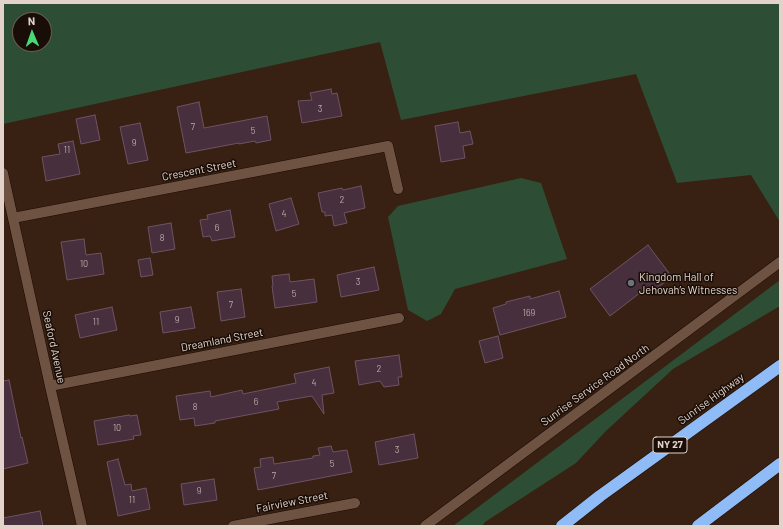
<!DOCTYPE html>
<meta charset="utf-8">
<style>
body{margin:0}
#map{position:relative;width:783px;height:529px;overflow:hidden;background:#382012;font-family:Barlow,sans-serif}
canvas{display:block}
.frame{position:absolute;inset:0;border:4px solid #e3d2c9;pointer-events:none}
.north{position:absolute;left:12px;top:12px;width:40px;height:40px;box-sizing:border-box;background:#180d07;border:1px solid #695c55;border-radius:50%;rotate:358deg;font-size:11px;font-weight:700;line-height:16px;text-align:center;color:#e3d2c9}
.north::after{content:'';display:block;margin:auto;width:14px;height:18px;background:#4ad777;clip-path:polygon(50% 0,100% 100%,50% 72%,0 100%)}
</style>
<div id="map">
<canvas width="783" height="529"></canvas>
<div class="frame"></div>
<div class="north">N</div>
</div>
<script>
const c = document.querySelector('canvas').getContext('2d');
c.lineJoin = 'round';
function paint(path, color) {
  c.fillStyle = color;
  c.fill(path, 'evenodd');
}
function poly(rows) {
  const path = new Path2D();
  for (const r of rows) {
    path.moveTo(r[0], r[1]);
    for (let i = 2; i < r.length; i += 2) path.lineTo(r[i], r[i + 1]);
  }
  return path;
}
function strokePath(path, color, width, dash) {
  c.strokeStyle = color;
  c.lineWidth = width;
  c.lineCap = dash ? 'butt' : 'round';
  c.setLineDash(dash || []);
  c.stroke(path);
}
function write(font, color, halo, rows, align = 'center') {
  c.font = font + ' Barlow,sans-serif';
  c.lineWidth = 3;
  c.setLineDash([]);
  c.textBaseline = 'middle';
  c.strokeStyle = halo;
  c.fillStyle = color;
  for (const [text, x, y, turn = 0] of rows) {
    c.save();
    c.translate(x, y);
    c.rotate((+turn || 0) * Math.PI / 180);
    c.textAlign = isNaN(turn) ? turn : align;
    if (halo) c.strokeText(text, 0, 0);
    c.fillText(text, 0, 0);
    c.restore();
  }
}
const green = poly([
 [3,3,780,3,780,222,751,175,677,183,636,74,401,120,380,42,3,124],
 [20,20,44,20,44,44,20,44],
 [521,178,541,183,567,259,455,289,441,314,427,321,408,310,388,217,398,206],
 [780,280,780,306,673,369,606,431,576,463,485,522,482,526,453,526]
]);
const building = poly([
 [331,89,332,94,337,93,342,116,302,123,298,101,312,100,310,93,331,89],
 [199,102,204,128,267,116,271,140,256,143,255,141,239,144,239,143,186,153,177,107,199,102],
 [95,115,100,140,81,144,76,119,95,115],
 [458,122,460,133,470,131,473,144,463,146,465,158,441,162,435,126,458,122],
 [140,123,148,160,128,164,120,127,140,123],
 [73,141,80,174,46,181,42,157,60,154,58,144,73,141],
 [361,186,365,208,344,213,347,223,334,226,332,215,325,216,325,212,322,212,318,193,342,188,343,190,361,186],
 [291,198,299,224,276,231,269,204,291,198],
 [230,210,235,237,212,241,210,236,203,237,200,220,208,219,207,215,230,210],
 [171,223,175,249,152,253,148,227,171,223],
 [84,239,86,255,101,253,104,274,67,280,61,242,84,239],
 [648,245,672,277,650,293,645,289,610,316,590,289,648,245],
 [150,258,153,275,141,277,138,260,150,258],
 [374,267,379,290,341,297,337,275,374,267],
 [289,274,290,282,314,279,317,302,275,308,272,286,273,286,272,276,289,274],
 [241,289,245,317,221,321,217,292,241,289],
 [559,291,566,317,500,335,493,308,506,304,506,302,530,296,530,299,559,291],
 [112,307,117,330,80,338,75,315,112,307],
 [191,307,195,328,163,333,160,312,191,307],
 [498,336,503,358,485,363,479,341,498,336],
 [399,355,402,377,398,377,399,385,384,387,380,381,359,385,355,361,399,355],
 [329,367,334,393,322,395,324,414,312,396,277,402,279,409,215,421,215,423,195,426,194,418,180,420,176,396,210,391,211,397,242,390,243,394,296,383,294,374,329,367],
 [9,380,21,438,22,437,28,463,3,469,3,381,9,380],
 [129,415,130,416,137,415,141,435,133,436,134,439,98,445,94,421,129,415],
 [414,434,418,458,379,465,375,442,414,434],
 [331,446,333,452,347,450,352,472,258,490,254,468,261,467,260,459,273,457,274,464,313,458,313,456,320,455,318,448,331,446],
 [118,459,125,485,131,484,132,491,146,488,150,509,118,516,107,462,118,459],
 [214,479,217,500,184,505,181,484,214,479],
 [40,511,43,526,3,526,3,518,40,511]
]);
const minor = poly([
 [3,173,50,386,82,526],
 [13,218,388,146,398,189],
 [50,386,399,318],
 [233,526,355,503]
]);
const tertiary = poly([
 [425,526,780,262]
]);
const motorway = poly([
 [562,526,600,496,780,366],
 [698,526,780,464]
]);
const markers = [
 [631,283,4,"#6b7280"]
];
const numberNames = [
 ["3",320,109],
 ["7",193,127],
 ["5",253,131],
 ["9",134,143],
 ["11",67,150],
 ["2",342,200],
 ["4",284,214],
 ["6",217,228],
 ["8",162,238],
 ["10",84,264],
 ["3",358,282],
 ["5",294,294],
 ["7",231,305],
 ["169",529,313],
 ["9",177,320],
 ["11",96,322],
 ["2",379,369],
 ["4",314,383],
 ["6",256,402],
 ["8",195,407],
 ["10",117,428],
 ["3",397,450],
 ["5",332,464],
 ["7",274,476],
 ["9",199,491],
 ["11",132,500]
];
const shields = [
 [670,445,34]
];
const shieldNames = [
 ["NY 27",670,445]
];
const streetNames = [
 ["Crescent Street",199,170,-11],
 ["Dreamland Street",222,340,-11],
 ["Seaford Avenue",54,347,78],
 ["Sunrise Service Road North",595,385,-36],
 ["Sunrise Highway",711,399,-36],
 ["Fairview Street",292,502,-11]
];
const poiNames = [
 ["Kingdom Hall of",639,277],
 ["Jehovah’s Witnesses",639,290]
];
paint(green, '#2d4e34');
paint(building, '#482f3e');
strokePath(building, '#6f5364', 1);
strokePath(minor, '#1f0900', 11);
strokePath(tertiary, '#1f0900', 11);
strokePath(motorway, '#1f0900', 13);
strokePath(minor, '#6e5343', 10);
strokePath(tertiary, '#6e5343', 10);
strokePath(motorway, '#8fbcf7', 12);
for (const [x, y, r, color] of markers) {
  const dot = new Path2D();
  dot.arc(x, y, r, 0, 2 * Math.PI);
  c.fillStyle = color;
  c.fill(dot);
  strokePath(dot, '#180d07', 1.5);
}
write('9px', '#bca9a6', null, numberNames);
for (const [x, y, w] of shields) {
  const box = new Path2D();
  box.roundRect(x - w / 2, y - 8, w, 16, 3);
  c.fillStyle = '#180d07';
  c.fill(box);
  strokePath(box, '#e3d2c9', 1);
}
write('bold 10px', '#e3d2c9', null, shieldNames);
write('11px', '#e3d2c9', '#180d07', streetNames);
write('11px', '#e3d2c9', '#180d07', poiNames, 'left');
</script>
